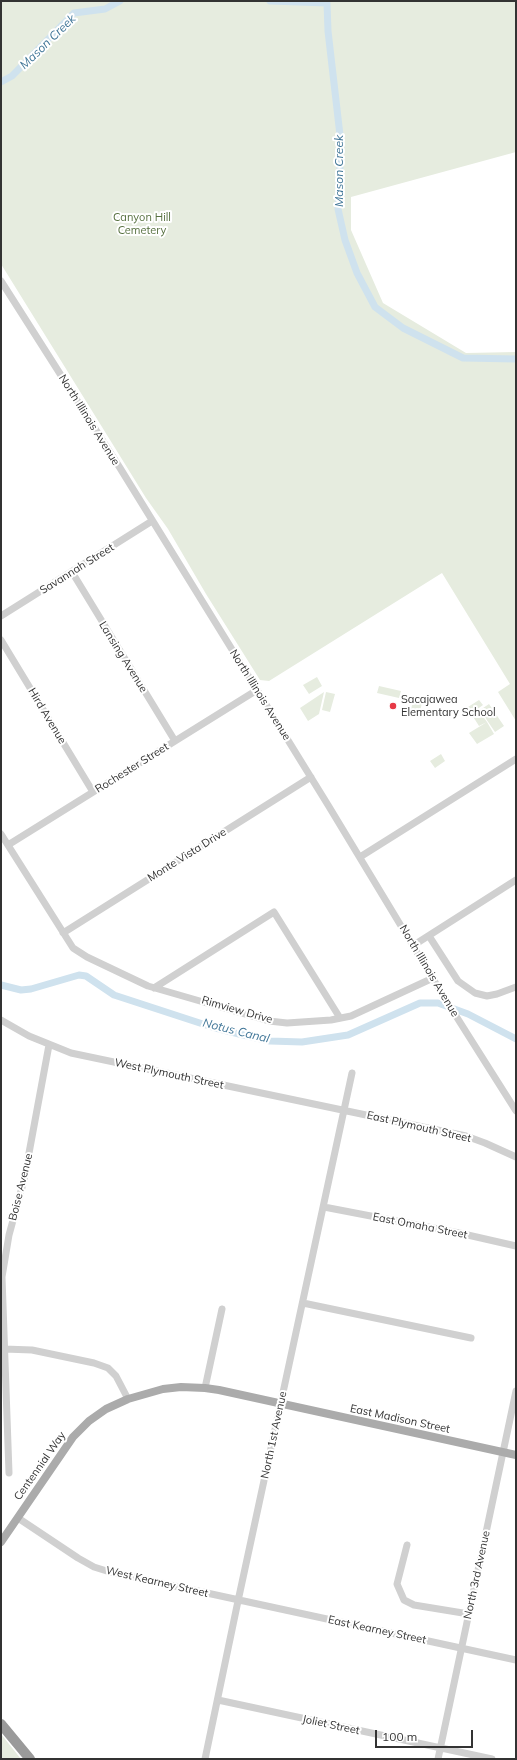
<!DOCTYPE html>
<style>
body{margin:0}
#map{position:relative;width:517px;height:1760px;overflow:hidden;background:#fff;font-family:Mulish,sans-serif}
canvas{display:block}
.frame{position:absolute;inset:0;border:2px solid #333;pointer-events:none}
.scale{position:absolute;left:375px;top:1730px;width:98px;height:18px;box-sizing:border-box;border:2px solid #333;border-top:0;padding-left:5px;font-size:12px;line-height:14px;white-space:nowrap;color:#333;-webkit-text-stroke:3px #fff;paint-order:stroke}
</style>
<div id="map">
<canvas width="517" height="1760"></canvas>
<div class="frame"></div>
<div class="scale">100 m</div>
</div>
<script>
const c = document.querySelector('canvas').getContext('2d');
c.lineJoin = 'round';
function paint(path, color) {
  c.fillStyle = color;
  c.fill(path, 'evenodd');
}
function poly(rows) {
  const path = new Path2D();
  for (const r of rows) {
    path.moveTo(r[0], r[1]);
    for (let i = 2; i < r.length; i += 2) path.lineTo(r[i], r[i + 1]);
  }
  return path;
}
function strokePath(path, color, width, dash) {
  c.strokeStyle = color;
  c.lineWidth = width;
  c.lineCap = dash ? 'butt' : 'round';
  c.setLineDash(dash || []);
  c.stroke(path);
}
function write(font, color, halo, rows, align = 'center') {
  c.font = font + ' Mulish,sans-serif';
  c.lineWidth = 4;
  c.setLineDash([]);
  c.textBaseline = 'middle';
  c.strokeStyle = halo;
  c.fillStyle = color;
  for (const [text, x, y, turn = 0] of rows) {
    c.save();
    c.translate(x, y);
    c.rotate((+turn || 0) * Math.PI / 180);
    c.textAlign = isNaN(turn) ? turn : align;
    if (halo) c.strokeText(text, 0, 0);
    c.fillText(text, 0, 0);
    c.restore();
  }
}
const green = poly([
 [1,1,516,1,516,152,351,197,351,230,383,303,466,353,516,352,516,721,498,692,510,684,442,573,269,681,260,680,206,594,168,529,146,498,1,264],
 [317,677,322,686,309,694,303,685],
 [379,686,401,691,399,698,377,693],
 [324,692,319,714,308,721,300,708],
 [326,692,335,694,330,712,322,710],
 [479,700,483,705,472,713,468,707],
 [413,701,422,703,420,711,411,709],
 [489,704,504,726,495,732,480,710],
 [479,711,487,722,479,726,472,715],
 [487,722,494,734,477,744,469,733],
 [441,754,445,761,435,768,430,761],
 [1,1734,21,1759,1,1759]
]);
const canal = poly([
 [270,1,327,3,328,31,341,144,338,209,345,240,357,273,375,307,403,328,463,358,516,359],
 [1,82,12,76,74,13,105,9,120,1],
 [1,985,21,990,31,989,79,975,86,976,114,995,212,1027,239,1034,270,1041,302,1042,348,1035,420,1003,438,1003,468,1014,516,1039]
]);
const minor = poly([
 [1,281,120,468,328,805,444,997,516,1111],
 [72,572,175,741],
 [1,616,152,521],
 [1,640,93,792],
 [1,834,73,948,87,957,148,986,269,1021,287,1023,331,1020,351,1016,433,978],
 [8,845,257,690],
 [360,857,516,759],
 [63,933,311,777],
 [429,936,458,981,475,993,487,996,497,994,516,987],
 [414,945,516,880],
 [154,988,274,912,340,1018],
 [1,1020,29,1036,71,1053,466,1136,485,1143,516,1157],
 [324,1207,459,1233,516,1246],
 [303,1303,471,1338],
 [4,1349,32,1350,94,1363,108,1368,116,1376,128,1399],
 [205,1388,222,1309],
 [9,1473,2,1277,9,1235,24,1180,49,1045],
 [18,1518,78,1558,94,1567,110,1572,516,1660],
 [407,1545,397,1584,404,1600,414,1605,469,1614],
 [218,1700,492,1759],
 [205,1759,238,1601,352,1073],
 [438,1759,516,1391]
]);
const major = poly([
 [1,1542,73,1437,89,1421,106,1409,128,1399,163,1389,181,1387,205,1388,219,1390,516,1455]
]);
const highway = poly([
 [1,1724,30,1759]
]);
const markers = [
 [393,706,4,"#e63946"]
];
const parkNames = [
 ["Canyon Hill",142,218],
 ["Cemetery",142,231]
];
const streetNames = [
 ["North Illinois Avenue",89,420,58],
 ["Savannah Street",77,569,-32],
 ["Lansing Avenue",123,657,58],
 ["North Illinois Avenue",260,695,58],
 ["Hird Avenue",47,716,59],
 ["Rochester Street",132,768,-32],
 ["Monte Vista Drive",187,855,-32],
 ["North Illinois Avenue",429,971,59],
 ["Rimview Drive",237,1010,16],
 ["West Plymouth Street",169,1074,12],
 ["East Plymouth Street",419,1127,13],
 ["Boise Avenue",21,1187,-76],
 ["East Omaha Street",420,1226,11],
 ["East Madison Street",400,1419,12],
 ["North 1st Avenue",274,1435,-78],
 ["Centennial Way",40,1466,-55],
 ["North 3rd Avenue",477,1575,-78],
 ["West Kearney Street",157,1582,13],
 ["East Kearney Street",377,1630,12],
 ["Joliet Street",331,1725,12]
];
const poiNames = [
 ["Sacajawea",401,700],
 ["Elementary School",401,713]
];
const waterNames = [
 ["Mason Creek",48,42,-44],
 ["Mason Creek",339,171,-90],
 ["Notus Canal",236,1031,14]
];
paint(green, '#e6ecdf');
strokePath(canal, '#cfe2ee', 7);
strokePath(minor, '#d0d0d0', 7);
strokePath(major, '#ababab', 8);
strokePath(highway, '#9a9a9a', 10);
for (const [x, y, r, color] of markers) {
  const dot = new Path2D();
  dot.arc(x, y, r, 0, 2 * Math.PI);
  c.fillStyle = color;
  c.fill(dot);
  strokePath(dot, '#fff', 1.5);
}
write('11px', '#56703f', '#fff', parkNames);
write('11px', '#333', '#fff', streetNames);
write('11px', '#333', '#fff', poiNames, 'left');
write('italic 12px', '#3f7597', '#fff', waterNames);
</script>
